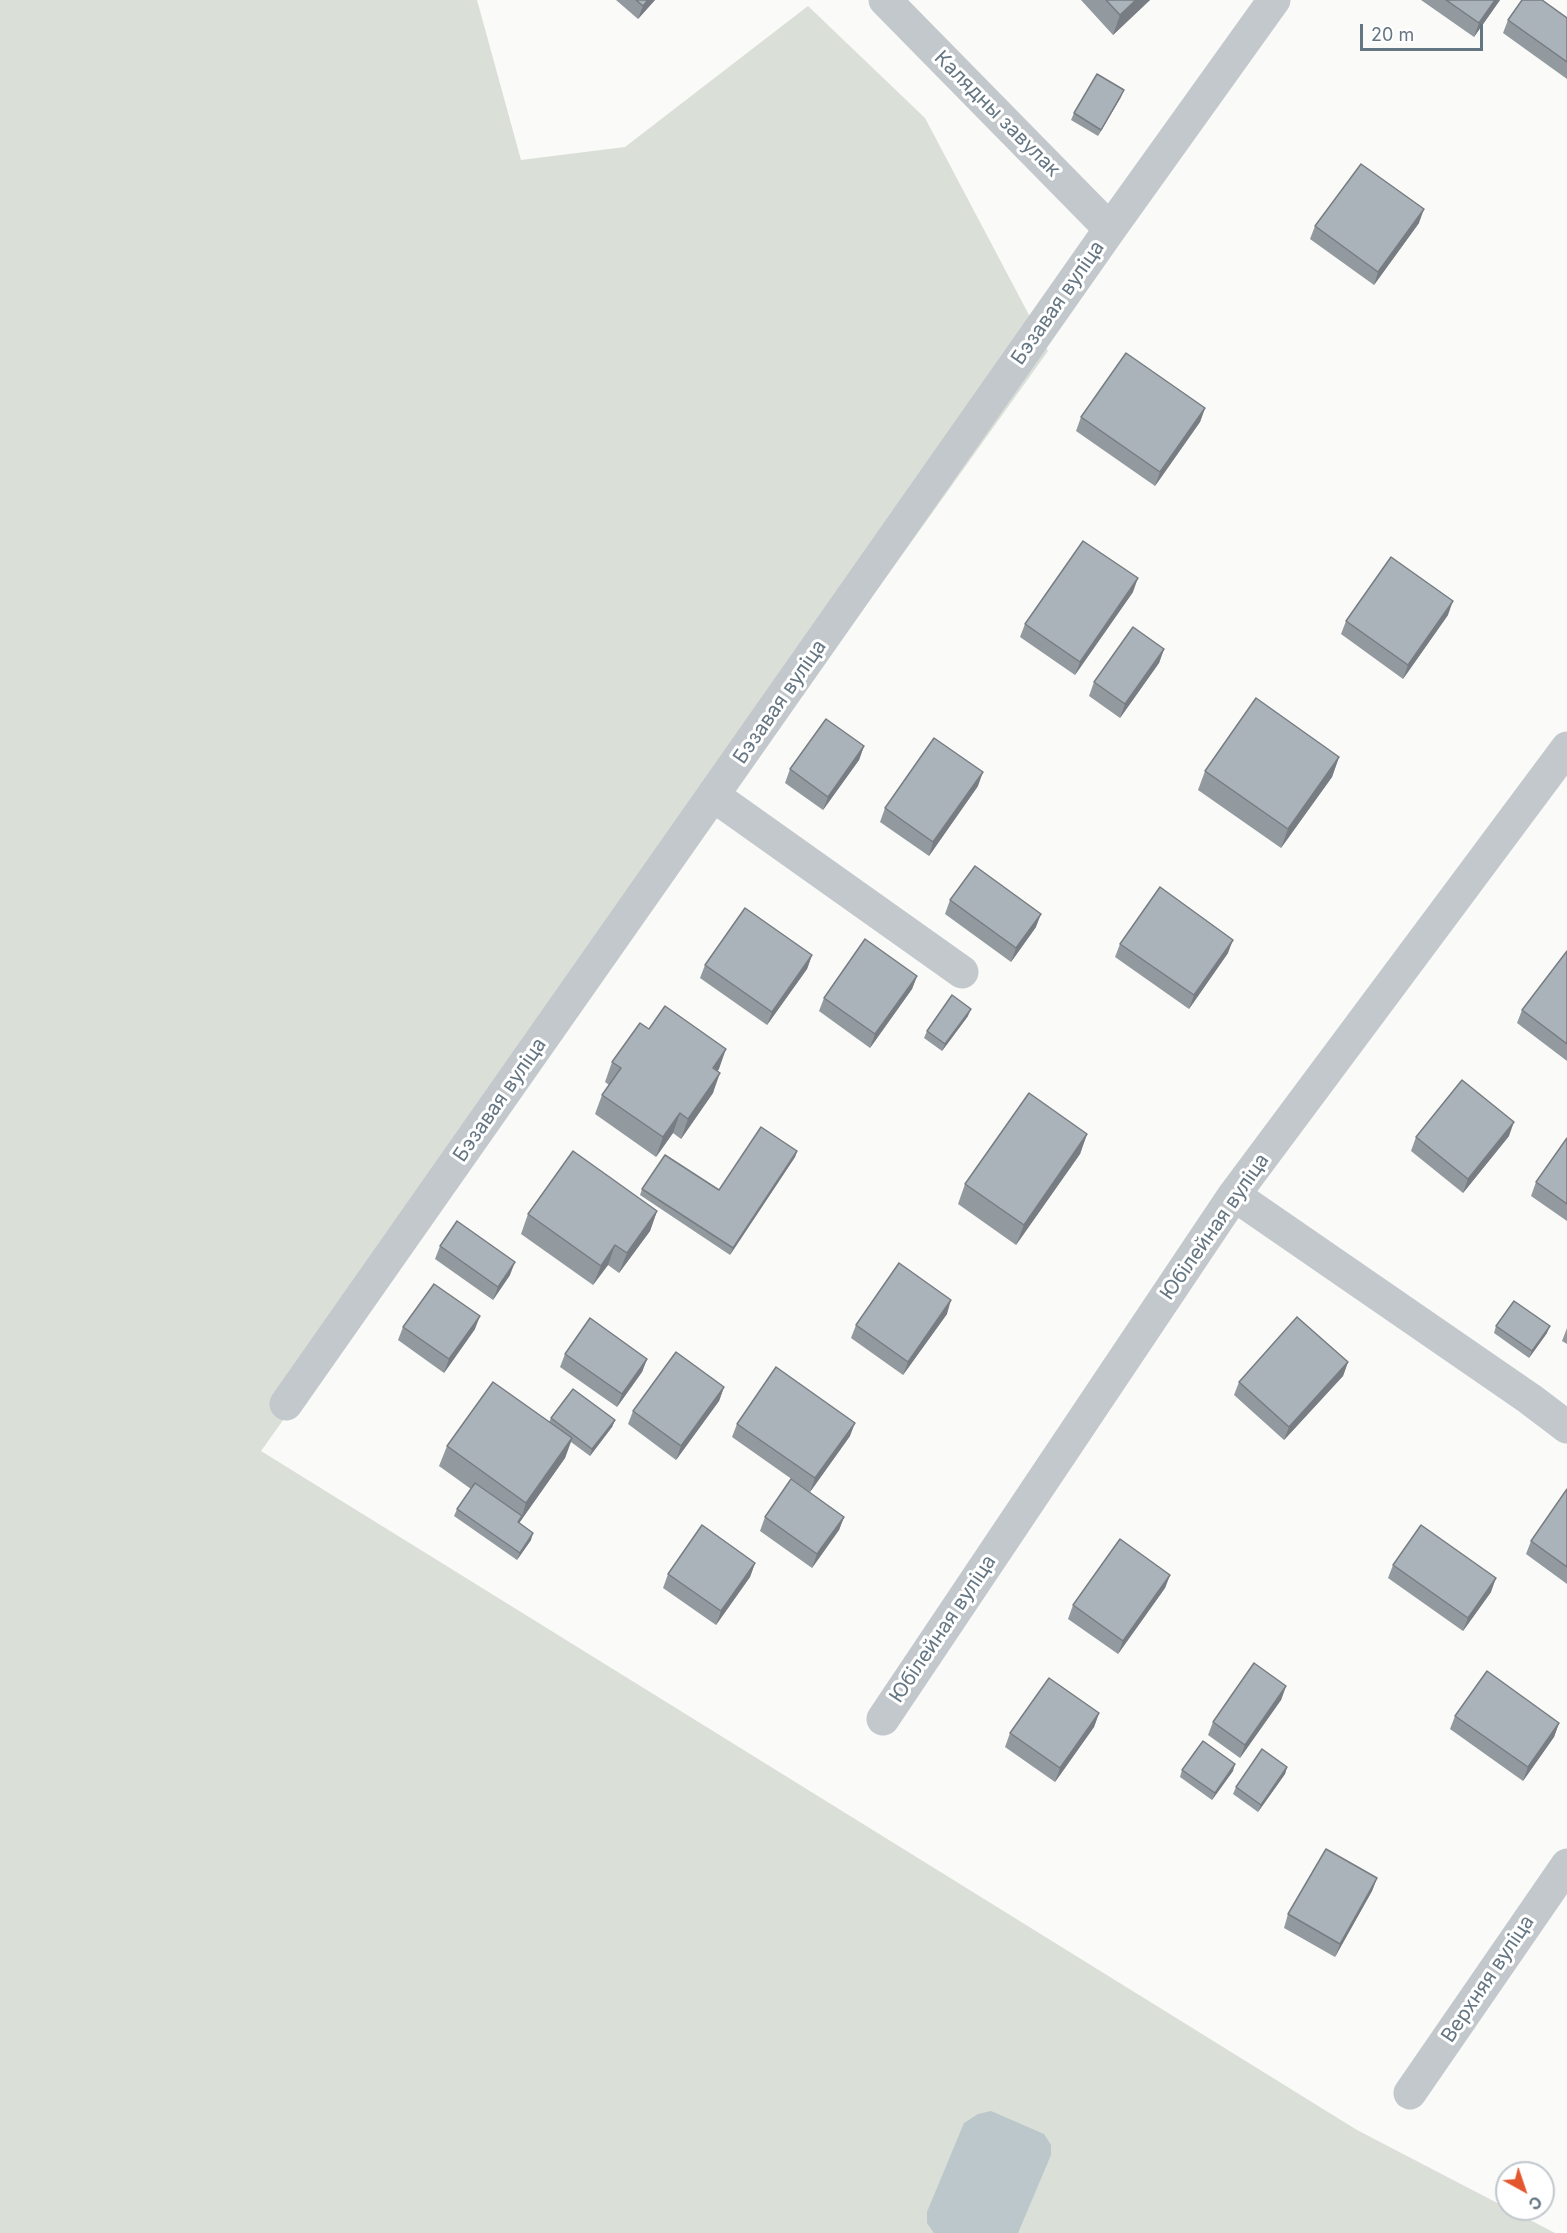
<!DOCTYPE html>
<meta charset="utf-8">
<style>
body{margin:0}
#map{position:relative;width:1567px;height:2233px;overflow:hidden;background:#fafaf8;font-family:Inter,sans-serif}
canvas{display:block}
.north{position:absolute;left:1495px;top:2161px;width:60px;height:60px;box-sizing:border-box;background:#fff;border:2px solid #c1c8cd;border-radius:50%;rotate:140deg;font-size:16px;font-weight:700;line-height:24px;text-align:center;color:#657683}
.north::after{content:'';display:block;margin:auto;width:21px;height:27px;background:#e4572e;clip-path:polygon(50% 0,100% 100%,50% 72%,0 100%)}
.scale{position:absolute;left:1360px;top:24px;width:123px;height:27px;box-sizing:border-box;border:3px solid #657683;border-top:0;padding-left:8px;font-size:18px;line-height:21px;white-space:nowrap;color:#657683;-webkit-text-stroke:4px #fff;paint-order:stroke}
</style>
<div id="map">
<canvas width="1567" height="2233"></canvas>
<div class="north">С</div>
<div class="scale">20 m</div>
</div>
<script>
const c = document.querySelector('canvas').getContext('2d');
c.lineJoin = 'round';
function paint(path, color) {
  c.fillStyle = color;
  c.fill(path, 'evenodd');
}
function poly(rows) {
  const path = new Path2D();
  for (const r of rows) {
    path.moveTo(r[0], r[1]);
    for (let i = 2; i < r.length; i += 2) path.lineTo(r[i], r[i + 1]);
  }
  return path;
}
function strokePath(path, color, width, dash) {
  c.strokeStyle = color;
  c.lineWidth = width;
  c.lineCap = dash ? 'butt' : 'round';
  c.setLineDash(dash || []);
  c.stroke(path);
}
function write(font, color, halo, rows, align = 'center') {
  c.font = font + ' Inter,sans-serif';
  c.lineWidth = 6;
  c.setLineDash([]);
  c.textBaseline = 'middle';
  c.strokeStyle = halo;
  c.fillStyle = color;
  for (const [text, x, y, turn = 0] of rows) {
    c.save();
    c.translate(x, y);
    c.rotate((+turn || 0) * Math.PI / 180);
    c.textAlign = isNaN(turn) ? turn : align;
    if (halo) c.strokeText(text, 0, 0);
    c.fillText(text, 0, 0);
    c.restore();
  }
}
const green = poly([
 [0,0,477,0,521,160,625,147,808,6,925,118,1048,351,261,1451,1357,2130,1555,2233,0,2233]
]);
const water = poly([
 [991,2111,1044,2134,1051,2145,1051,2155,1018,2233,934,2233,927,2223,927,2212,964,2123,978,2114]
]);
const minor = poly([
 [885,0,1110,229],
 [714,796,962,972],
 [1234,1195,1530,1399,1567,1427],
 [286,1404,1110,229,1274,0],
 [883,1719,1234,1195,1567,748],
 [1410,2093,1567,1865]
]);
const wall = poly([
 [616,0,655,0,638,19],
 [1081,0,1150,0,1113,35],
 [1421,0,1500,0,1474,37],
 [1567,18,1567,79,1503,33,1508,20],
 [1121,97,1098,136,1071,120,1074,113],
 [1419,223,1374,285,1310,239,1315,226],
 [1205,408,1200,422,1155,486,1076,431,1081,417],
 [1133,592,1075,675,1020,637,1025,624],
 [1448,615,1403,679,1341,634,1346,621],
 [1164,649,1159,663,1120,718,1089,696,1094,682],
 [864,746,859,760,823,810,785,783,790,769],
 [1339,757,1332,777,1281,848,1198,790,1205,771],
 [978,786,929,856,880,822,885,808],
 [950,900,1036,927,1011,962,945,914],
 [1120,944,1228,953,1189,1009,1115,957],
 [1567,951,1567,1061,1517,1023,1522,1010],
 [812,955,807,969,767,1025,700,978,705,965],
 [917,976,912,989,870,1048,819,1011,824,998],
 [968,1016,942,1051,924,1038,927,1031],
 [649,1029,719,1069,717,1071,713,1093,681,1139,673,1133,656,1157,595,1114,602,1095,609,1085,605,1082,612,1062],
 [1087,1134,1080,1154,1016,1245,958,1204,965,1184],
 [1509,1136,1463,1193,1411,1151,1416,1137],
 [1567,1138,1567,1221,1531,1196,1536,1182],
 [797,1151,795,1157,730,1255,640,1195,642,1189,719,1190],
 [657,1211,650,1231,619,1273,608,1265,593,1285,521,1234,528,1214],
 [440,1246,510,1275,493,1300,435,1259],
 [947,1314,903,1375,851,1338,856,1325],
 [1496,1326,1547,1333,1529,1358,1494,1333],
 [403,1327,475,1329,444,1373,398,1340],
 [1567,1328,1567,1344,1562,1341],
 [565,1354,647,1359,642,1372,617,1407,560,1367],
 [1348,1362,1343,1376,1284,1440,1234,1395,1239,1382],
 [724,1387,719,1401,676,1460,628,1424,633,1411],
 [551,1418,615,1420,612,1427,590,1456,571,1442,565,1458,519,1523,531,1540,517,1560,454,1516,457,1509,471,1489,439,1466,447,1446,549,1422],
 [737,1424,850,1436,810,1492,732,1437],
 [1567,1489,1567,1584,1526,1554,1531,1541],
 [765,1517,844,1517,839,1530,812,1568,760,1531],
 [755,1563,750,1577,716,1625,663,1588,668,1574],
 [1393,1565,1491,1592,1463,1631,1388,1578],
 [1170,1575,1165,1588,1118,1654,1068,1619,1073,1605],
 [1286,1686,1281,1700,1240,1758,1208,1735,1213,1722],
 [1099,1713,1094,1727,1055,1782,1005,1747,1010,1733],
 [1455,1716,1559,1723,1554,1737,1523,1781,1450,1729],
 [1287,1767,1285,1774,1258,1812,1233,1794,1236,1787],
 [1182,1770,1233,1771,1212,1800,1180,1777],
 [1377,1878,1372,1891,1335,1957,1284,1928,1288,1914]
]);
const shadedWall = poly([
 [648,0,655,0,638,19,643,6],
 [1136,0,1150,0,1113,35,1120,15],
 [1495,0,1500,0,1474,37,1479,23],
 [1124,90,1121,97,1098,136,1101,130],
 [1424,209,1419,223,1374,285,1378,272],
 [1205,408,1200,422,1155,486,1160,472],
 [1138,578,1133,592,1075,675,1080,662],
 [1453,601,1448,615,1403,679,1408,665],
 [1164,649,1159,663,1120,718,1125,704],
 [864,746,859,760,823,810,828,797],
 [1339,757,1332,777,1281,848,1288,829],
 [983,772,978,786,929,856,933,842],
 [1041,914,1036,927,1011,962,1016,948],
 [1233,940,1228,953,1189,1009,1194,995],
 [812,955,807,969,767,1025,772,1012],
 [917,976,912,989,870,1048,875,1034],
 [971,1009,968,1016,942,1051,945,1044],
 [726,1049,719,1069,706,1088,713,1068],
 [720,1073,713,1093,681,1139,688,1119],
 [680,1113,673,1133,656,1157,663,1137],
 [1514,1122,1509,1136,1463,1193,1468,1179],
 [1087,1134,1080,1154,1016,1245,1024,1225],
 [797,1151,795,1157,730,1255,733,1248],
 [657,1211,650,1231,619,1273,627,1253],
 [615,1245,608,1265,593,1285,601,1266],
 [515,1262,510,1275,493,1300,498,1287],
 [951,1300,947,1314,903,1375,908,1362],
 [480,1316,475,1329,444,1373,449,1359],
 [1550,1326,1547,1333,1529,1358,1532,1351],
 [647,1359,642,1372,617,1407,622,1394],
 [1348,1362,1343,1376,1284,1440,1289,1427],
 [724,1387,719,1401,676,1460,681,1446],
 [615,1420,612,1427,590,1456,592,1449],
 [855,1423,850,1436,810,1492,815,1478],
 [572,1438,565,1458,515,1529,518,1522,522,1516,526,1503],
 [844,1517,839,1530,812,1568,817,1554],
 [533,1533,531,1540,517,1560,520,1553],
 [755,1563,750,1577,716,1625,721,1611],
 [1170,1575,1165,1588,1118,1654,1123,1641],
 [1496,1578,1491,1592,1463,1631,1468,1618],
 [1286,1686,1281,1700,1240,1758,1245,1745],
 [1099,1713,1094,1727,1055,1782,1060,1768],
 [1559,1723,1554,1737,1523,1781,1528,1767],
 [1235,1764,1233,1771,1212,1800,1215,1793],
 [1287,1767,1285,1774,1258,1812,1261,1805],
 [1377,1878,1372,1891,1335,1957,1340,1944]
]);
const building = poly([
 [636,0,648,0,643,6,636,0],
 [1106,0,1136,0,1120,15,1106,0],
 [1446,0,1495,0,1479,23,1446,0],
 [1522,0,1542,0,1567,18,1567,62,1508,20,1522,0],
 [1097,74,1124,90,1101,130,1074,113,1097,74],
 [1361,164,1424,209,1378,272,1315,226,1361,164],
 [1126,353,1205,408,1160,472,1081,417,1126,353],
 [1083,541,1138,578,1080,662,1025,624,1083,541],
 [1391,557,1453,601,1408,665,1346,621,1391,557],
 [1133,627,1164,649,1125,704,1094,682,1133,627],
 [1256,698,1339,757,1288,829,1205,771,1256,698],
 [826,719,864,746,828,797,790,769,826,719],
 [934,738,983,772,933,842,885,808,934,738],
 [975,866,1041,914,1016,948,950,900,975,866],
 [1160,887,1233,940,1194,995,1120,944,1160,887],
 [745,908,812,955,772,1012,705,965,745,908],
 [865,939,917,976,875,1034,824,998,865,939],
 [1567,951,1567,1044,1522,1010,1567,951],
 [952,995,971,1009,945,1044,927,1031,952,995],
 [665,1006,726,1049,713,1068,720,1073,688,1119,680,1113,663,1137,602,1095,621,1068,612,1062,640,1023,649,1029,665,1006],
 [1462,1080,1514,1122,1468,1179,1416,1137,1462,1080],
 [1029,1093,1087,1134,1024,1225,965,1184,1029,1093],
 [761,1127,797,1151,733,1248,642,1189,665,1155,719,1190,761,1127],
 [1567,1138,1567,1204,1536,1182,1567,1138],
 [573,1151,657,1211,627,1253,615,1245,601,1266,528,1214,573,1151],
 [457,1221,515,1262,498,1287,440,1246,457,1221],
 [899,1263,951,1300,908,1362,856,1325,899,1263],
 [434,1284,480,1316,449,1359,403,1327,434,1284],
 [1514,1301,1550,1326,1532,1351,1496,1326,1514,1301],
 [1297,1317,1348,1362,1289,1427,1239,1382,1297,1317],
 [590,1318,647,1359,622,1394,565,1354,590,1318],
 [676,1352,724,1387,681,1446,633,1411,676,1352],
 [776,1367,855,1423,815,1478,737,1424,776,1367],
 [493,1382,572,1438,526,1503,447,1446,493,1382],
 [573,1389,615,1420,592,1449,551,1418,573,1389],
 [791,1479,844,1517,817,1554,765,1517,791,1479],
 [475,1483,522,1516,518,1522,533,1533,520,1553,457,1509,475,1483],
 [1567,1489,1567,1567,1531,1541,1567,1489],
 [702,1525,755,1563,721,1611,668,1574,702,1525],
 [1421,1525,1496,1578,1468,1618,1393,1565,1421,1525],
 [1120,1539,1170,1575,1123,1641,1073,1605,1120,1539],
 [1254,1663,1286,1686,1245,1745,1213,1722,1254,1663],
 [1487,1671,1559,1723,1528,1767,1455,1716,1487,1671],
 [1049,1678,1099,1713,1060,1768,1010,1733,1049,1678],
 [1203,1741,1235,1764,1215,1793,1182,1770,1203,1741],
 [1262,1749,1287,1767,1261,1805,1236,1787,1262,1749],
 [1326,1849,1377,1878,1340,1944,1288,1914,1326,1849]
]);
const streetNames = [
 ["Калядны завулак",997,114,45],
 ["Бэзавая вуліца",1058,303,-55],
 ["Бэзавая вуліца",780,702,-55],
 ["Бэзавая вуліца",500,1100,-55],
 ["Юбілейная вуліца",1215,1227,-55],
 ["Юбілейная вуліца",943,1629,-56],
 ["Верхняя вуліца",1488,1979,-56]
];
paint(green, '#dadfd7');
paint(water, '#bbc7cb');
strokePath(minor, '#c3c8cc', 33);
paint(wall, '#929a9f');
paint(shadedWall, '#777d82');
paint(building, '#aab3b9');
strokePath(building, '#777d82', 1.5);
write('20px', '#657683', '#fff', streetNames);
</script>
